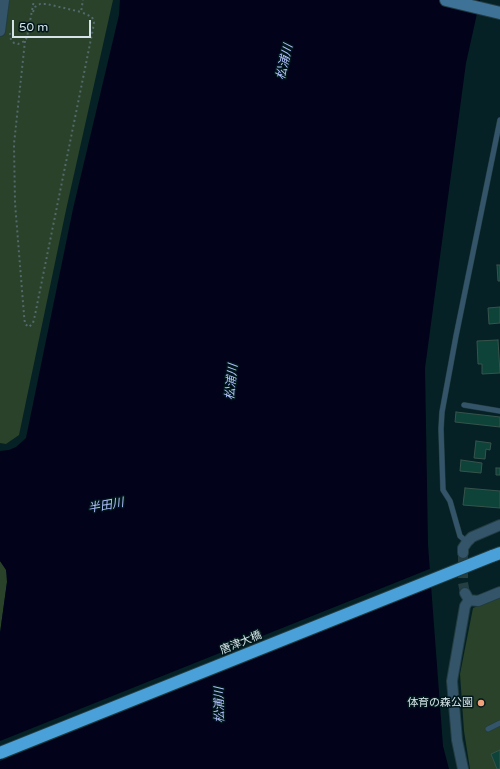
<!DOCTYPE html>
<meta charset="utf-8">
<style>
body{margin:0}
#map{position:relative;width:500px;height:769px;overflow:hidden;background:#052125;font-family:"Varela Round",sans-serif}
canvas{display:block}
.scale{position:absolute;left:12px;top:20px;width:79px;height:18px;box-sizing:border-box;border:2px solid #d4e3e6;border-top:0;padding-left:5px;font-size:12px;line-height:14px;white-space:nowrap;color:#d4e3e6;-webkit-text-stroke:3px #00171b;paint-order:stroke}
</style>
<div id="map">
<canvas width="500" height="769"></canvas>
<div class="scale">50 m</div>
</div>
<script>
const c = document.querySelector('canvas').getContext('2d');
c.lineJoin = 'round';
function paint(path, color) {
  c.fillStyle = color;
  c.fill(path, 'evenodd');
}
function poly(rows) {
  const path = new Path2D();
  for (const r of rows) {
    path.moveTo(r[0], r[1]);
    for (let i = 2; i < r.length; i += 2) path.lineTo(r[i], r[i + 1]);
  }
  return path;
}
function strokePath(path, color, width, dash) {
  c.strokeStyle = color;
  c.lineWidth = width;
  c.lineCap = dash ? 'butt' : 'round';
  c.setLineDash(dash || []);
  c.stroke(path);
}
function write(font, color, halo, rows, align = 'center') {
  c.font = font + ' "Varela Round","Noto Sans JP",sans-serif';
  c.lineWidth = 3;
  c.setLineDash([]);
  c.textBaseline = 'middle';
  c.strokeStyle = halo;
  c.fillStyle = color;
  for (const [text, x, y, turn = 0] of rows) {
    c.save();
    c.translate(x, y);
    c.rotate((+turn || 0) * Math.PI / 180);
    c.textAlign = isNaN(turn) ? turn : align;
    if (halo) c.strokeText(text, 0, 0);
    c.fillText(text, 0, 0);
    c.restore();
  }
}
const green = poly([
 [0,0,113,0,66,210,19,435,6,444,0,443],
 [0,561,7,570,7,582,0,633],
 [500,597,500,769,470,769,464,731,460,674,473,608]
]);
const water = poly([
 [120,0,480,0,466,63,425,368,428,545,443,746,449,769,0,769,0,633,7,582,6,570,0,561,0,451,9,450,16,447,26,438,73,209,119,15]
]);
const pier = poly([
 [432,568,433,587,0,761,0,741]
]);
const building = poly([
 [497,265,500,265,500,281,498,281,497,265],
 [500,307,500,323,489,324,488,308,500,307],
 [498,340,500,373,482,374,482,364,478,364,477,341,498,340],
 [456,412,500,417,500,427,455,422,456,412],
 [476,441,491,443,490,450,486,449,485,459,474,458,476,441],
 [461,460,482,463,481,473,460,471,461,460],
 [496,468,500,468,500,475,496,475,496,468],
 [465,488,500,491,500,508,463,505,465,488],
 [500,750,500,769,497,769,491,754,500,750]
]);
const streetTunnel = poly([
 [463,553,463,583,465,593]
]);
const path = poly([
 [33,12,35,7,40,4,47,4,81,12,83,0],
 [10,33,11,40,14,43,18,44,25,41,27,37,34,0],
 [25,41,14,144,15,203,24,315,25,324,29,327,33,323,35,315,93,29,94,22,92,17,81,12]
]);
const lane = poly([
 [464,405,500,411],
 [467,542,460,536,450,501,443,490,441,429,442,412,456,336,500,120],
 [488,729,500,723]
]);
const street = poly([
 [0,31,4,0],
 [463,553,463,548,467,542,472,537,500,525],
 [465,593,469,600,478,601,500,592],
 [463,769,457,740,452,681,465,606,469,600]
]);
const secondary = poly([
 [446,0,500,13]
]);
const highway = poly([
 [492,556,500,553]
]);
const highwayBridge = poly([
 [0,753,492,556]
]);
const markers = [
 [481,703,4,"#f0a27a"]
];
const streetNames = [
 ["唐津大橋",241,643,-22]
];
const poiNames = [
 ["体育の森公園",473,703]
];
const waterNames = [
 ["松浦川",285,62,-77],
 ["松浦川",232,382,-84],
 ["半田川",106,506,-10],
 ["松浦川",220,705,-91]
];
paint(green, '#294229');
paint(water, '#02021a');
paint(pier, '#052125');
paint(building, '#0d4339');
strokePath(building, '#38534c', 1);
strokePath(streetTunnel, '#243e42', 10, [10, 5]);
strokePath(lane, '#223c40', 6);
strokePath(street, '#223c40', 12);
strokePath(secondary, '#223c40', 14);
strokePath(highway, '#223c40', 14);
strokePath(path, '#52696d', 2, [2, 3]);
strokePath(lane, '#34546a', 5);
strokePath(street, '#34546a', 10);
strokePath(secondary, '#3e7297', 12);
strokePath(highway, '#4aa0d9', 12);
strokePath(highwayBridge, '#223c40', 14, []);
strokePath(highwayBridge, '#4aa0d9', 12);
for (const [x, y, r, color] of markers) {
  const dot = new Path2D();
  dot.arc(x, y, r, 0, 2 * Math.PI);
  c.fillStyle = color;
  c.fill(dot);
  strokePath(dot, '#00171b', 1.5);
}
write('11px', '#d4e3e6', '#00171b', streetNames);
write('11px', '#d4e3e6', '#00171b', poiNames, 'right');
write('italic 12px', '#b2c1fe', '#00171b', waterNames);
</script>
